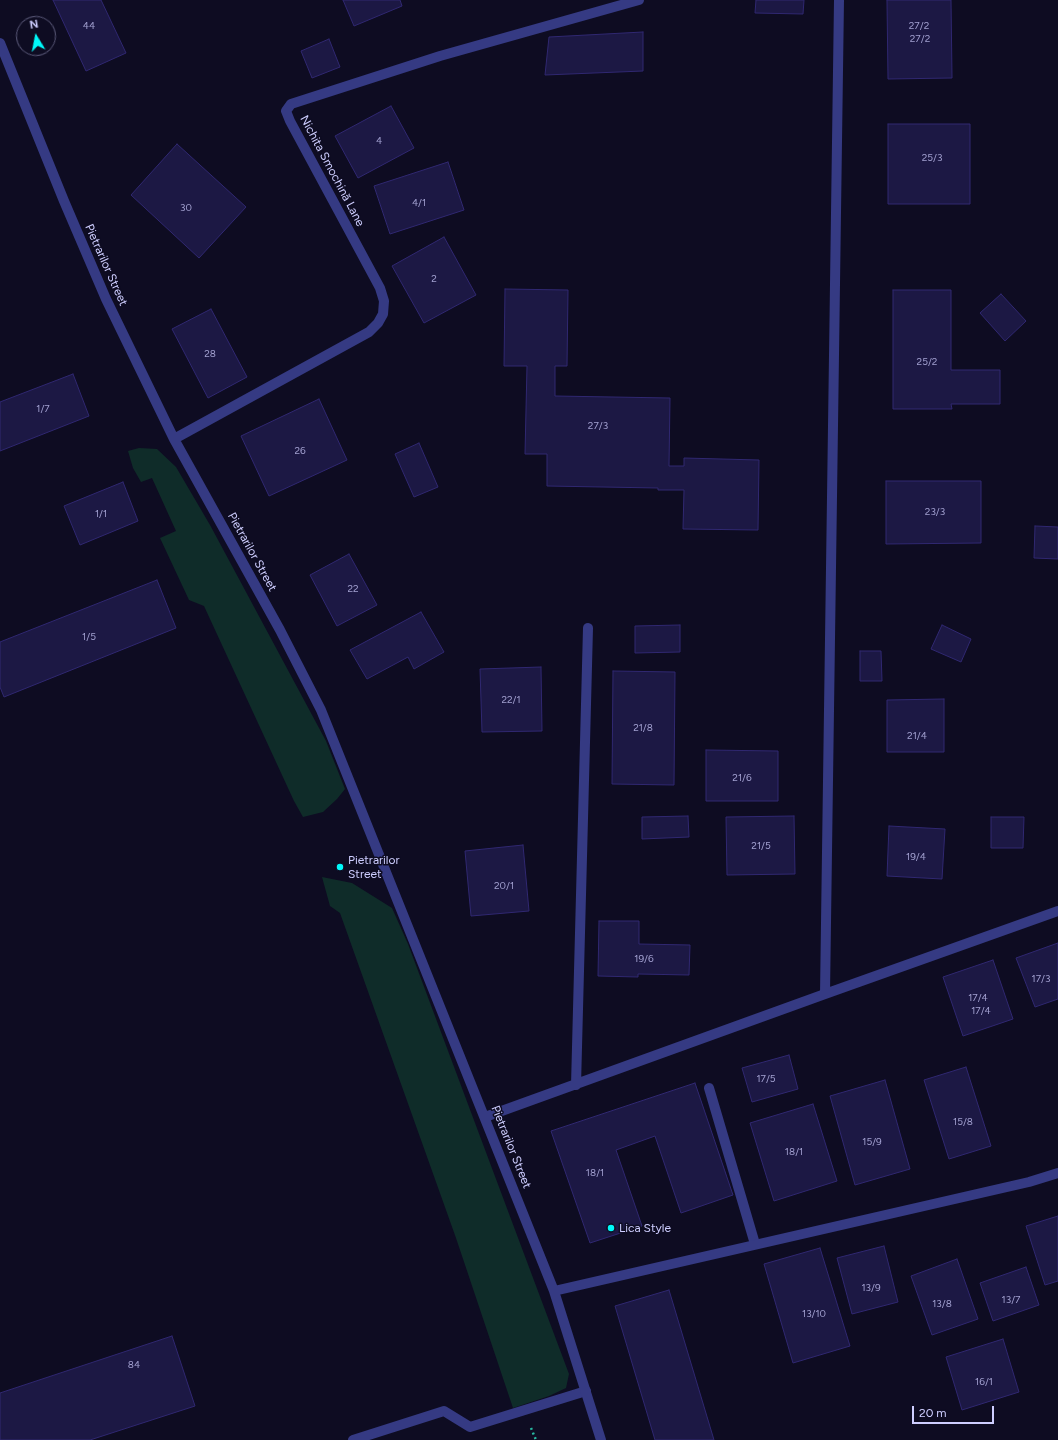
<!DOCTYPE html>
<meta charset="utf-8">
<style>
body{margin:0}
#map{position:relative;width:1058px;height:1440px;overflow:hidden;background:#0e0c22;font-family:Figtree,sans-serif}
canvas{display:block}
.north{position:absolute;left:16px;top:16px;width:40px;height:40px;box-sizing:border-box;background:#0e0c22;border:1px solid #5b5a7a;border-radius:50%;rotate:350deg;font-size:11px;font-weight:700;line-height:16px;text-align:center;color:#ceceff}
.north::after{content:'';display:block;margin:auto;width:14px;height:18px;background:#00f8f9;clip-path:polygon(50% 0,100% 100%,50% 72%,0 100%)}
.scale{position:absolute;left:912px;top:1406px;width:82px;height:18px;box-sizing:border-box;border:2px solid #ceceff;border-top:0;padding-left:5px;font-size:12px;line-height:14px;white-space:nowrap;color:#ceceff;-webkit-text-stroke:3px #0e0c22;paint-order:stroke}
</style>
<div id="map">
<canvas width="1058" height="1440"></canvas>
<div class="north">N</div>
<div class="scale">20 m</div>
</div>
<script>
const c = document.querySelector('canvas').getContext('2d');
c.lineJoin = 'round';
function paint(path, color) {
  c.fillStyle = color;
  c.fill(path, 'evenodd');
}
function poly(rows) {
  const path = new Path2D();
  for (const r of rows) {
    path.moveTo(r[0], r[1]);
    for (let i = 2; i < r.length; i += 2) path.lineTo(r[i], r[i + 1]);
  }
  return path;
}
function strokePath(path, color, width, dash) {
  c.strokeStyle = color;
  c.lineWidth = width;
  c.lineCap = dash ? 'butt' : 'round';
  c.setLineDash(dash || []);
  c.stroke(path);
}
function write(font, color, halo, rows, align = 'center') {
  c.font = font + ' Figtree,sans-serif';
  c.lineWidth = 3;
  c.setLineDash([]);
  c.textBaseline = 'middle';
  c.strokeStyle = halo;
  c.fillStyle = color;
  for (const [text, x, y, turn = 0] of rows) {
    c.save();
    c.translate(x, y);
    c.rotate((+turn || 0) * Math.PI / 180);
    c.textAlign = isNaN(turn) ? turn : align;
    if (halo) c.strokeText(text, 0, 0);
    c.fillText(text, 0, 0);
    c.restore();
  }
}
const green = poly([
 [139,448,157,449,176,467,210,525,326,741,345,789,337,799,323,812,303,817,294,801,204,606,189,600,160,538,176,531,152,478,141,482,133,468,128,451],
 [322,877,352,883,392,908,408,944,569,1374,566,1388,549,1396,513,1408,456,1238,340,913,330,906]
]);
const building = poly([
 [53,0,101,0,126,53,86,71,53,0],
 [343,0,400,0,402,6,354,26,343,0],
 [756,0,804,0,803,14,755,13,756,0],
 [887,0,951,0,952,78,888,79,887,0],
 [643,32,643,71,545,75,549,37,643,32],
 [329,39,340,67,312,78,301,51,329,39],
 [391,106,414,148,358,178,335,136,391,106],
 [888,124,970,124,970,204,888,204,888,124],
 [177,144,246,207,199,258,131,195,177,144],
 [448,162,464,210,390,234,374,186,448,162],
 [444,237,476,295,424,323,392,266,444,237],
 [505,289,568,290,567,366,555,366,555,396,670,398,669,466,684,466,684,458,759,460,758,530,683,529,684,490,658,490,658,488,547,486,547,454,525,454,527,366,504,366,505,289],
 [893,290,951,290,951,370,1000,370,1000,404,951,404,952,409,893,409,893,290],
 [1001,294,1026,321,1005,341,980,313,1001,294],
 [211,309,247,377,208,398,172,329,211,309],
 [73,374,89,416,0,451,0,402,73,374],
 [319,399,347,460,269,496,241,436,319,399],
 [419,443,438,487,414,497,395,454,419,443],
 [886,481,981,481,981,543,886,544,886,481],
 [123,482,138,521,80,545,64,506,123,482],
 [1035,526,1058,527,1058,559,1034,558,1035,526],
 [349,554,377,605,337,626,310,575,349,554],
 [157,580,176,628,4,697,0,687,0,642,157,580],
 [421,612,444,652,414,669,408,657,367,679,350,650,421,612],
 [680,625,680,652,635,653,635,626,680,625],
 [942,625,971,639,961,662,931,649,942,625],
 [860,651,881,651,882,681,860,681,860,651],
 [541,667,542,731,482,732,480,669,541,667],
 [613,671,675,672,674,785,612,784,613,671],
 [944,699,944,752,887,752,887,700,944,699],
 [706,750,778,751,778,801,706,801,706,750],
 [688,816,689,837,642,839,642,817,688,816],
 [794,816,795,874,727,875,726,817,794,816],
 [991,817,1024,817,1023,848,991,848,991,817],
 [889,826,945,829,942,879,887,876,889,826],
 [523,845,529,911,471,916,465,851,523,845],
 [599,921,639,921,639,944,690,945,689,975,638,974,638,977,598,976,599,921],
 [1058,943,1058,999,1035,1007,1016,958,1058,943],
 [993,960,1013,1019,963,1036,943,977,993,960],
 [789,1055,798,1089,752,1102,742,1068,789,1055],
 [966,1067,991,1146,949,1159,924,1080,966,1067],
 [885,1080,910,1169,855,1185,830,1096,885,1080],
 [695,1083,733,1195,681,1213,655,1136,616,1150,642,1226,590,1243,551,1131,695,1083],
 [813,1104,837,1181,774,1201,750,1123,813,1104],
 [1058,1216,1058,1281,1045,1285,1026,1226,1058,1216],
 [884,1246,898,1302,852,1314,837,1258,884,1246],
 [820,1248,850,1346,793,1363,764,1264,820,1248],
 [957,1259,978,1319,932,1335,911,1276,957,1259],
 [1026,1267,1039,1305,993,1321,980,1283,1026,1267],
 [669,1290,714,1440,655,1440,615,1306,669,1290],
 [172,1336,195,1406,90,1440,0,1440,0,1393,172,1336],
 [1003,1339,1019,1392,962,1410,946,1357,1003,1339]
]);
const path = poly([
 [531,1428,536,1440]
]);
const lane = poly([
 [709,1088,755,1244],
 [353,1440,444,1411,470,1427,586,1391]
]);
const street = poly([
 [0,43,64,201,106,299,174,439,280,630,321,710,554,1291,601,1440],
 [174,439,369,332,378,323,383,314,384,301,380,288,290,121,286,111,291,104,440,56,639,0],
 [825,994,839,0],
 [576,1085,588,628],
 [485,1117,825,994,1058,911],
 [554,1291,1029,1182,1058,1173]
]);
const markers = [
 [340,867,4,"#00f8f9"],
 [611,1228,4,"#00f8f9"]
];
const numberNames = [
 ["44",89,26],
 ["27/2",919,26],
 ["27/2",920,39],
 ["4",379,141],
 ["25/3",932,158],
 ["4/1",419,203],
 ["30",186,208],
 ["2",434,279],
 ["28",210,354],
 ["25/2",927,362],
 ["1/7",43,409],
 ["27/3",598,426],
 ["26",300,451],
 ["23/3",935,512],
 ["1/1",101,514],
 ["22",353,589],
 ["1/5",89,637],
 ["22/1",511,700],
 ["21/8",643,728],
 ["21/4",917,736],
 ["21/6",742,778],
 ["21/5",761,846],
 ["19/4",916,857],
 ["20/1",504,886],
 ["19/6",644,959],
 ["17/3",1041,979],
 ["17/4",978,998],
 ["17/4",981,1011],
 ["17/5",766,1079],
 ["15/8",963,1122],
 ["15/9",872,1142],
 ["18/1",794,1152],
 ["18/1",595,1173],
 ["13/9",871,1288],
 ["13/7",1011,1300],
 ["13/8",942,1304],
 ["13/10",814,1314],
 ["84",134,1365],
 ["16/1",984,1382]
];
const streetNames = [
 ["Nichita Smochină Lane",332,171,62],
 ["Pietrarilor Street",106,265,66],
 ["Pietrarilor Street",252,552,61],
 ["Pietrarilor Street",511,1147,68]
];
const poiNames = [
 ["Pietrarilor",348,860],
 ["Street",348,874],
 ["Lica Style",619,1228]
];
paint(green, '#0f2c29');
paint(building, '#1c1844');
strokePath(building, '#302871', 1);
strokePath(path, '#28b8a1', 2.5, [2, 3]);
strokePath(lane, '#353a83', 10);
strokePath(street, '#353a83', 10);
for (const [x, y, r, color] of markers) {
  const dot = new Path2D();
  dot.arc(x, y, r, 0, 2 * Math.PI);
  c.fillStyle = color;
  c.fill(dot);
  strokePath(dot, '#0e0c22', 1.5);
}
write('10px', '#a2a0d0', null, numberNames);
write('12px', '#ceceff', '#0e0c22', streetNames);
write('12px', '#ceceff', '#0e0c22', poiNames, 'left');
</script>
